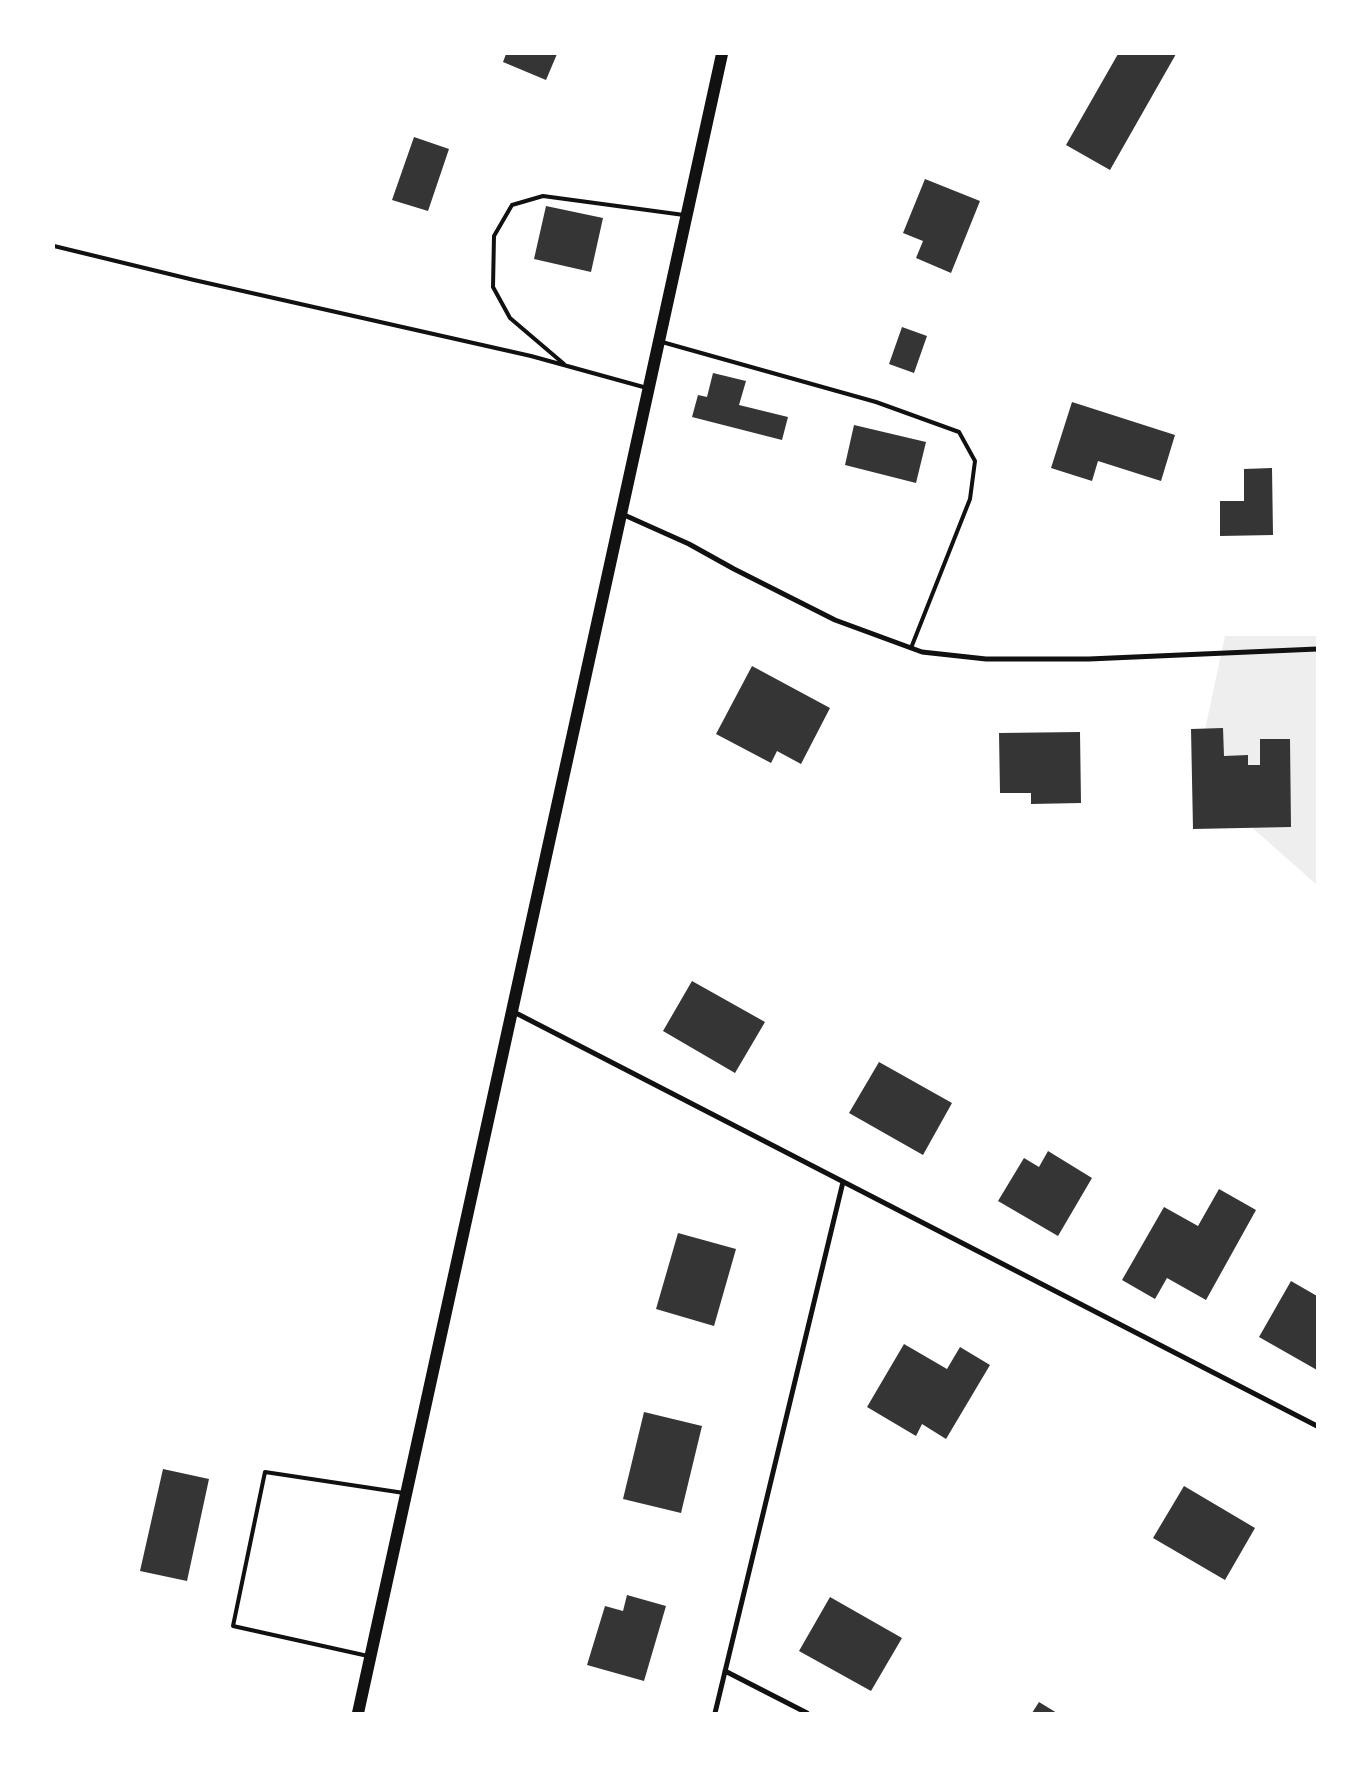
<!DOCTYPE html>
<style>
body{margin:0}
#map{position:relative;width:1371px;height:1767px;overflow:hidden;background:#fff;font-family:"Work Sans",sans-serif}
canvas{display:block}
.frame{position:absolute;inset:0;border:55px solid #fff;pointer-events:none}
</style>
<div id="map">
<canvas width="1371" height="1767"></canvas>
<div class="frame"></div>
</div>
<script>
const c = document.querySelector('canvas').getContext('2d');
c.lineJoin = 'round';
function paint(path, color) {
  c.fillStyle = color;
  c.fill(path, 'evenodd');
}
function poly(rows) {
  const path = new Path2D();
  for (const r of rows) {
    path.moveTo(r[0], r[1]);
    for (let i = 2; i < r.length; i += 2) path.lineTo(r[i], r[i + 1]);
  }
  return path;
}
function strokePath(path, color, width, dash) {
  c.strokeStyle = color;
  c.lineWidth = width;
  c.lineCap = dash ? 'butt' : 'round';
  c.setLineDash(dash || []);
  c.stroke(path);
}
const green = poly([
 [1225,636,1317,636,1317,885,1195,777]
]);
const building = poly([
 [506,54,557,54,546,80,503,62],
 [1118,54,1176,54,1110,170,1066,145],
 [414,137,449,149,428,211,392,200],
 [925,179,980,201,951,273,916,258,923,241,903,233],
 [546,206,603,218,591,272,534,259],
 [902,327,927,336,914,373,889,364],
 [713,373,746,381,739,405,788,417,782,440,692,417,698,395,707,397],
 [1072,402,1175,435,1161,481,1098,461,1092,481,1051,468],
 [854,425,926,442,916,483,845,465],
 [1272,468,1273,535,1220,536,1220,501,1244,501,1244,469],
 [752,666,830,708,801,764,777,751,771,763,716,734],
 [1223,728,1224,756,1248,755,1248,765,1260,765,1260,739,1290,739,1291,827,1193,829,1191,729],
 [1080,732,1081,803,1031,804,1031,793,1000,793,999,733],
 [692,981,765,1022,735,1073,663,1031],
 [879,1062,952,1103,923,1155,849,1113],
 [1048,1151,1092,1178,1058,1236,998,1201,1024,1158,1039,1167],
 [1219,1189,1256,1210,1206,1300,1167,1278,1155,1299,1122,1280,1164,1207,1198,1226],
 [678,1233,736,1249,714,1326,656,1309],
 [1291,1281,1317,1296,1317,1370,1259,1337],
 [904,1344,947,1369,960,1347,990,1365,946,1439,922,1424,916,1436,867,1407],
 [644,1412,702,1426,681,1513,623,1499],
 [163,1469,209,1479,187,1581,140,1571],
 [1184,1486,1255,1528,1225,1580,1153,1538],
 [627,1595,666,1606,644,1681,587,1665,605,1606,623,1611],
 [830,1597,902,1638,871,1691,799,1651],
 [1039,1702,1057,1713,1032,1713]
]);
const service = poly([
 [54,246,194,280,531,356,647,388],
 [662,342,876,402,959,432,975,461,970,499,911,648],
 [564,364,510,318,493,287,494,236,512,205,543,196,684,215],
 [368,1656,233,1626,265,1472,404,1493]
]);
const minor = poly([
 [622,514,689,544,734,569,835,620,922,652,986,659,1089,659,1317,649],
 [512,1011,1317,1426],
 [725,1671,807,1713],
 [715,1713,843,1182]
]);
const primary = poly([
 [358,1713,722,54]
]);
paint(green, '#eee');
paint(building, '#353535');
strokePath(service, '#111', 4);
strokePath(minor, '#111', 5);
strokePath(primary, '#111', 12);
</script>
